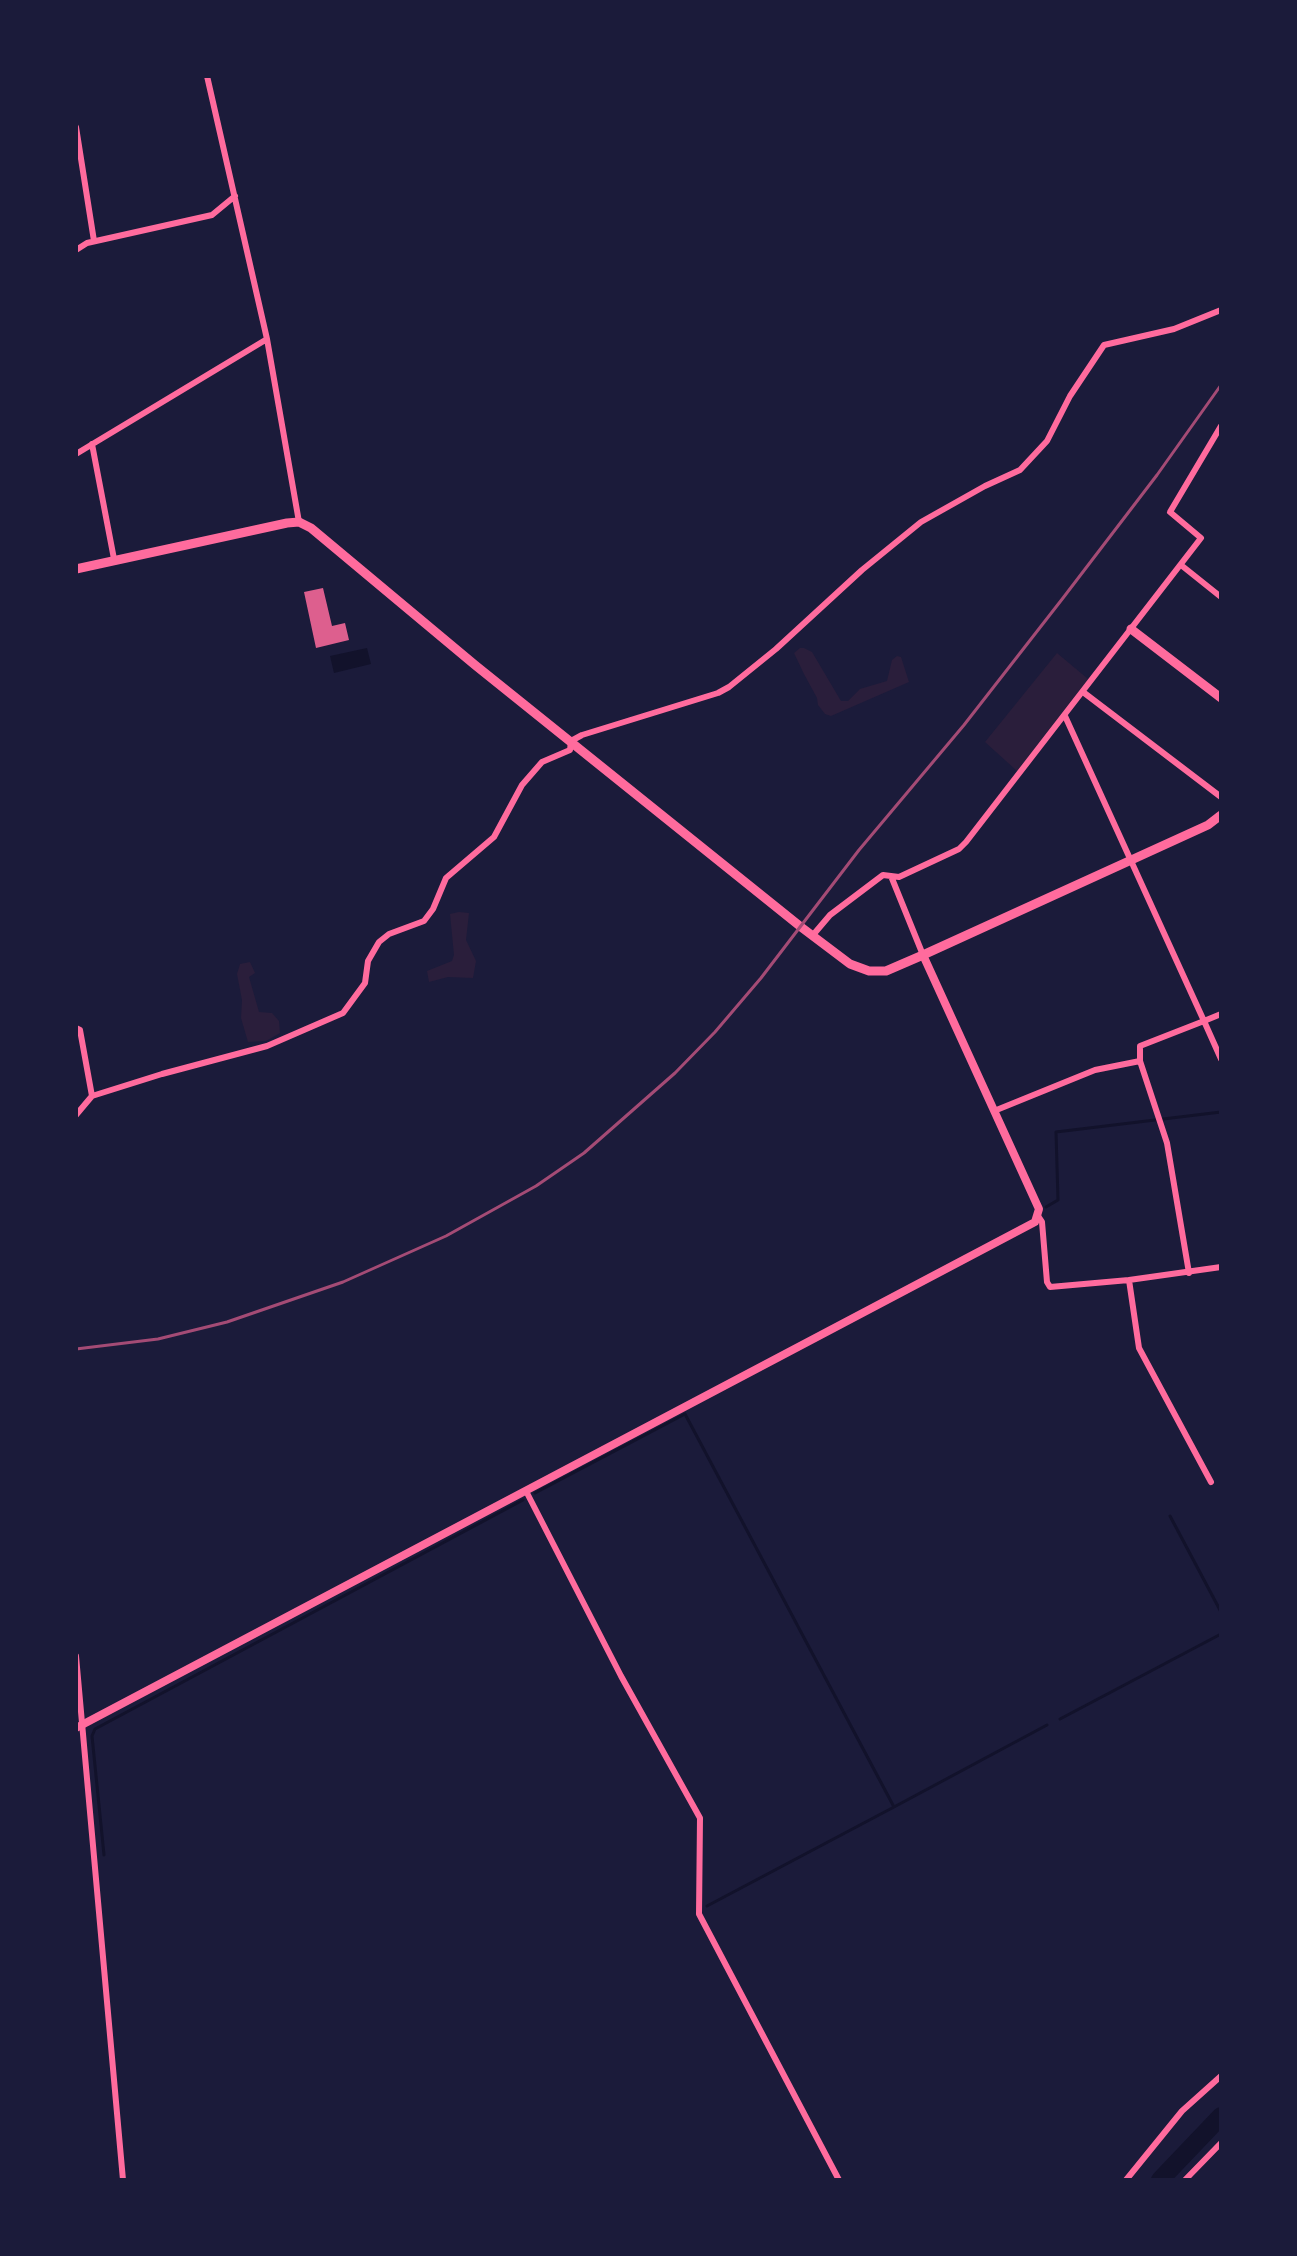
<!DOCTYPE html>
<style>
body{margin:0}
#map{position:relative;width:1297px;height:2256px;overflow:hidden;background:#1b1b3a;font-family:"IBM Plex Sans",sans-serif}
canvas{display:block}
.frame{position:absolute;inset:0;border:78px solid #1b1b3a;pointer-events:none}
</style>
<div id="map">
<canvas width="1297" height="2256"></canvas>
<div class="frame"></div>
</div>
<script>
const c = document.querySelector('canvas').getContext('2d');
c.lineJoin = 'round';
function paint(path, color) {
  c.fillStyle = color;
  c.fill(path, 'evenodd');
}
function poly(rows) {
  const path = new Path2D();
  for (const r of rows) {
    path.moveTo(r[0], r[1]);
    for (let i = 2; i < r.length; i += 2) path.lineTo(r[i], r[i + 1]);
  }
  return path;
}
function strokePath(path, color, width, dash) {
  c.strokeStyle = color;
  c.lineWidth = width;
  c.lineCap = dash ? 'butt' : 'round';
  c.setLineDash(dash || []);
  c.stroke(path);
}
const green = poly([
 [800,648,804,648,812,652,841,701,848,701,860,689,887,681,892,660,897,656,901,657,909,682,831,716,825,714,818,705,817,698,804,674,794,653],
 [1057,653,1088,679,1017,771,985,742],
 [459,912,469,913,466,940,476,961,473,978,448,977,429,982,427,971,452,961,454,955,450,914],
 [250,962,255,973,249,977,259,1012,272,1013,279,1021,280,1033,266,1041,248,1042,241,1018,242,1000,237,974,240,964]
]);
const water = poly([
 [367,648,371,664,334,673,330,656]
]);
const stream = poly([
 [1046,1207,1058,1200,1056,1132,1221,1112],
 [535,1493,685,1414,894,1807,1047,1725],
 [1170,1516,1221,1612],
 [1060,1719,1221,1634],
 [104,1855,92,1736,95,1729,523,1500],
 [707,1906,894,1807]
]);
const river = poly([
 [1160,2180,1221,2116]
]);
const building = poly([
 [323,588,332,626,345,623,349,640,316,648,304,592]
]);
const minor = poly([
 [207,76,267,339,299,522],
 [76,127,94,241],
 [76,250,87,243,212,215,235,196],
 [92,444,114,559],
 [76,454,267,339],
 [1181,565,1221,597],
 [1083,692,1221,797],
 [1065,716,1204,1021,1140,1046,1140,1061,1167,1143,1189,1273],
 [891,876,923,955],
 [813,935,830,915,883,875,899,877,959,849,966,842,1201,538,1170,512,1221,426],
 [1221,1014,1204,1021,1221,1059],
 [76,1028,80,1030,92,1096],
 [994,1111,1095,1070,1140,1061],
 [76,1115,92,1096,162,1074,267,1046,343,1013,365,983,368,961,379,942,389,934,424,921,433,909,446,878,494,837,522,785,542,762,570,750,571,741,582,735,718,693,729,687,776,649,862,570,921,522,985,486,1020,470,1047,441,1070,396,1104,345,1174,329,1221,310],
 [1038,1216,1042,1222,1047,1282,1050,1287,1129,1280,1221,1267],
 [1129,1280,1139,1348,1211,1482],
 [526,1491,621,1676,700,1818,699,1914,839,2180],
 [76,1656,123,2180],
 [1126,2180,1182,2111,1221,2076],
 [1185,2180,1221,2143]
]);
const tertiary = poly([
 [76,1728,1035,1222,1039,1209,923,955]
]);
const secondary = poly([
 [76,569,287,523,299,522,311,528,475,665,801,927,850,964,869,971,886,971,923,955,1208,825,1221,815],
 [1131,629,1221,698]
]);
const rail = poly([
 [76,1349,158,1339,227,1322,343,1282,446,1236,536,1186,584,1153,675,1073,715,1032,761,978,859,850,964,725,1063,598,1157,475,1221,385]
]);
paint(green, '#2a1e3b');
paint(water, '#12122b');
strokePath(stream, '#12122b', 3);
strokePath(river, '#12122b', 18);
paint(building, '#dd5f8e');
strokePath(minor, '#ff6b9d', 6);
strokePath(tertiary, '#ff6b9d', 8);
strokePath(secondary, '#ff6b9d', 9);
strokePath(rail, '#a44b75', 3);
</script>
